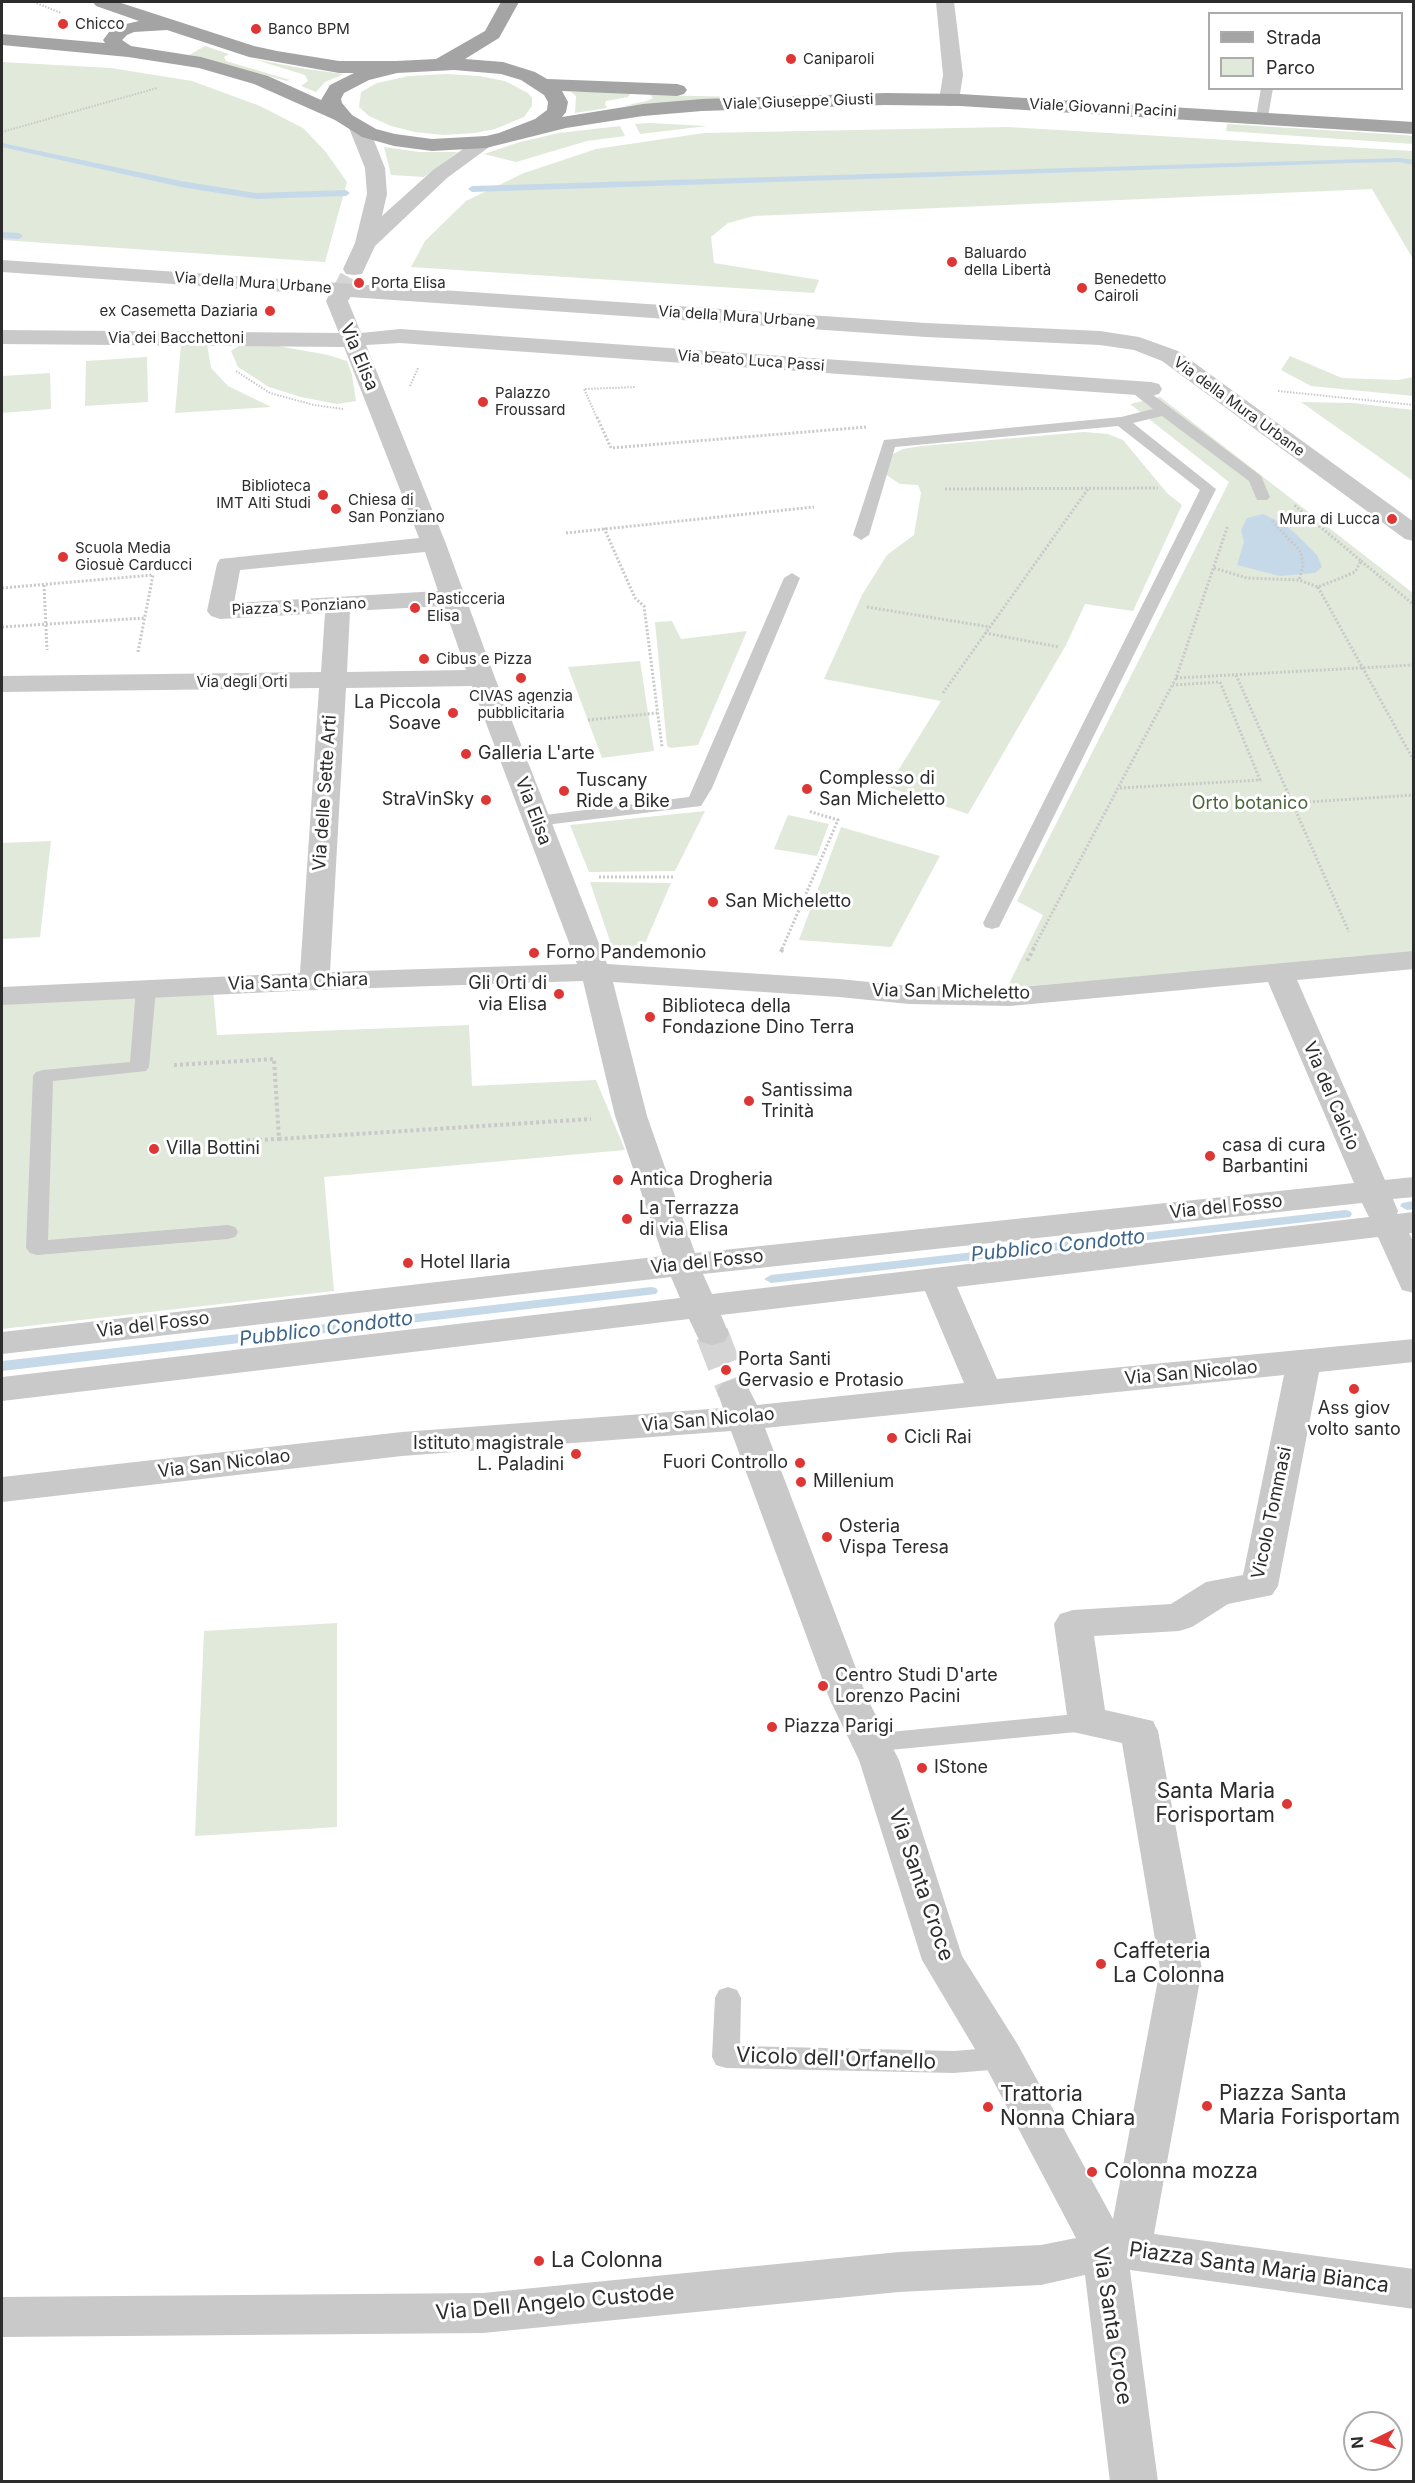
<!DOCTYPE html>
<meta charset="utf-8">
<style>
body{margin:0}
#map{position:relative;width:1415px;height:2483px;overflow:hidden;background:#fff;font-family:Inter,sans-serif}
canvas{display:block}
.frame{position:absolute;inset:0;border:3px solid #2c2c2c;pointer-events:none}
.legend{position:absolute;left:1208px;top:12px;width:195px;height:78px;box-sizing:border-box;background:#fff;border:2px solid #ababab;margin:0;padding:8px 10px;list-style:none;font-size:18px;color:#2c2c2c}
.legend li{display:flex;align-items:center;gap:12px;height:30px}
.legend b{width:30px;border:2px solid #ababab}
.north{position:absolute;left:1343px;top:2411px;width:60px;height:60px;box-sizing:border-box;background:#fff;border:2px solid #ababab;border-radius:50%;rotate:265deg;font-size:16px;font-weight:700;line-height:24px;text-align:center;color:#2c2c2c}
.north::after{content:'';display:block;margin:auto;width:21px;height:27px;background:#dd3634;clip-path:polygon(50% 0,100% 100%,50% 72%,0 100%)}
</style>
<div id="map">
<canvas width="1415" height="2483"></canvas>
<div class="frame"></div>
<ul class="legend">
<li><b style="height:8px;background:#a4a4a4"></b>Strada</li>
<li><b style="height:16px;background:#e1e9da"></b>Parco</li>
</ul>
<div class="north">N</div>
</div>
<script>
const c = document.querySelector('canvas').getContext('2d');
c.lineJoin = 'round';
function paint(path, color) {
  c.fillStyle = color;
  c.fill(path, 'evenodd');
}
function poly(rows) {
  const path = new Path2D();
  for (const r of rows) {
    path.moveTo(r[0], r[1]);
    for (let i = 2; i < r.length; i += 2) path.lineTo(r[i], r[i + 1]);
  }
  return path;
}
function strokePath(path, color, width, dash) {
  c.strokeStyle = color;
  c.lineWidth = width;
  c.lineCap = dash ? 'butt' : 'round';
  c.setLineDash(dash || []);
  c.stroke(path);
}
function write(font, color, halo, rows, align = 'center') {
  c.font = font + ' Inter,sans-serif';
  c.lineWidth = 6;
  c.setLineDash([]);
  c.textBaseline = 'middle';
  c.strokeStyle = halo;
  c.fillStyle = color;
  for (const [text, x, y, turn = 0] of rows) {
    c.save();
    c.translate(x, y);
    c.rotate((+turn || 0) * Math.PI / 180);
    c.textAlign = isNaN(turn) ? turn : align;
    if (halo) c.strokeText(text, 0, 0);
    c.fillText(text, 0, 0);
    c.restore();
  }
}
const green = poly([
 [205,46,229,54,224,57,226,61,290,80,287,81,189,55],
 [253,59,306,69,344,74,325,82,316,92,301,86,308,81,305,75],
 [2,62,111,68,192,81,260,106,303,128,325,151,347,182,325,262,2,240],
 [446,74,479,76,505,81,528,93,532,98,532,106,524,117,495,129,475,133,443,135,415,132,391,126,369,116,359,107,361,92,377,83,409,76],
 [571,92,609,92,631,93,628,97,606,101,605,104,607,108,575,113,576,96],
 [650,95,744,97,623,106,647,101,653,98],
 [649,123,707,126,640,134,635,124],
 [1227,124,1404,135,1413,136,1413,144,1226,131],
 [620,126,625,136,587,141,516,162,484,154,520,142,559,133],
 [1008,127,1413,151,1413,259,1372,189,754,216,728,223,711,237,714,263,819,280,814,293,411,267,425,241,466,201,524,173,596,149,704,133],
 [384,147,419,152,458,152,424,177,391,175],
 [256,342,328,355,347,361,352,375,356,401,337,404,301,397,269,387,238,367,231,351,242,344],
 [207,344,211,368,228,386,271,407,175,413,181,345],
 [1290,356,1342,378,1398,380,1413,377,1413,396,1311,386,1281,370],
 [147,357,148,402,85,406,86,361],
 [50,373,51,409,2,413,2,376],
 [1160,397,1413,593,1413,953,1007,988,1043,915,1017,901,1229,482,1130,404],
 [1301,402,1353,403,1413,410,1413,481],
 [1084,432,1108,434,1123,440,1167,493,1182,505,1133,611,1085,604,1066,645,968,814,888,787,941,701,824,679,862,595,887,555,914,535,921,493,918,485,900,484,885,474,893,454,903,449,922,446],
 [672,621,681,639,747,631,698,745,671,748,667,746,655,622],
 [640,661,654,751,602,758,568,667],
 [705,811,675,871,589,872,570,825],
 [788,815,829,824,817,856,774,849],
 [841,827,940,856,891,947,799,940],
 [51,841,40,937,2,939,2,843],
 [590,882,671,883,643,948,612,947],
 [213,990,217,1035,469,1025,472,1086,596,1080,625,1150,324,1177,334,1291,2,1329,2,1001],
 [337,1623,337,1827,195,1836,204,1631]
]);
const water = poly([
 [1263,514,1284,524,1298,536,1317,555,1322,567,1315,573,1280,576,1237,565,1244,542,1241,530,1247,518]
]);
const stream = poly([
 [2,143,181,181,256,193,346,190,350,193,346,196,256,199,181,187,2,147,2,143],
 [1399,158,1414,160,1414,165,1399,162,1352,163,472,192,468,189,472,186,1399,158],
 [2,232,19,233,23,236,19,239,2,238,2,232],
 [1414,1201,1414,1209,1407,1210,1400,1206,1402,1203,1414,1201],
 [1345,1210,1350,1211,1352,1214,1350,1217,771,1283,764,1279,771,1275,1345,1210],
 [651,1287,656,1288,658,1291,656,1294,2,1371,2,1361,651,1287]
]);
const streetTunnelFar1 = poly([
 [340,295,354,269]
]);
const streetTunnel = poly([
 [712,1334,734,1391]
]);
const pathFar2 = poly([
 [34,2,61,13],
 [2,132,157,88],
 [236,371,270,393,314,405,343,409],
 [410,386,418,368],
 [1278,391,1414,405],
 [597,418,584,389,636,387]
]);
const pathFar1 = poly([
 [597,417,611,448,866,427],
 [945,489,1158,488],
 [1272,521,1301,552,1303,566,1299,580],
 [604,528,635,598,644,606,662,747],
 [566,533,814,507],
 [1361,561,1414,605],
 [1214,568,1247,578,1299,580,1318,587,1355,572,1361,561,1293,504],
 [44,585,47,650],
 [1318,587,1414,761],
 [2,588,153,575,138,652],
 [867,607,990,627],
 [2,627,144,618],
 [985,633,1059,647],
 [1236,675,1349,932],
 [1176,678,1414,665],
 [943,693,1088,489],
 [588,720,657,713],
 [1120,788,1260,780,1220,682,1173,685],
 [1293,803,1414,795],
 [599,877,673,877],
 [782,949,838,820,808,811],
 [1033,949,1176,678,1228,525]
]);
const path = poly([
 [781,952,783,948],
 [1027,961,1034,948],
 [174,1065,274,1059,279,1139,591,1119],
 [235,1141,279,1139]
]);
const lane = poly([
 [1261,88,1273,88,1268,117,1262,121,1256,117,1261,88],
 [1135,384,1140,385,1261,476,1270,497,1267,500,1257,500,1249,481,1162,416,1133,423,1216,489,1001,923,999,927,992,929,985,927,983,923,1200,490,1118,426,895,447,869,535,861,540,853,535,884,440,1121,417,1153,409,1130,391,1128,388,1130,385,1135,384],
 [792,573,800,578,712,788,701,806,537,826,531,825,528,821,531,817,537,816,689,797,784,578,792,573],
 [146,983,153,985,156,989,149,1067,146,1071,53,1081,48,1240,228,1225,235,1227,238,1232,235,1237,228,1239,37,1255,30,1253,26,1248,33,1076,36,1072,43,1070,130,1062,136,989,139,985,146,983],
 [1087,1713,1096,1715,1099,1722,1096,1729,1087,1731,869,1752,860,1750,857,1743,860,1736,869,1734,1087,1713],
 [728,1987,737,1990,741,1998,740,2046,954,2051,1003,2047,1013,2050,1017,2058,1013,2066,1003,2069,954,2073,726,2068,716,2065,712,2057,715,1998,719,1990,728,1987]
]);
const street = poly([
 [936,2,954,2,963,75,959,100,956,104,949,106,942,104,939,100,943,75,936,2],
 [359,122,366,124,369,128,385,168,387,194,382,216,433,170,479,138,486,136,493,138,496,142,447,178,375,246,362,274,354,275,346,274,343,269,355,243,367,194,365,168,349,128,352,124,359,122],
 [2,260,926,323,1100,331,1139,337,1178,351,1414,522,1414,541,1405,539,1162,361,1134,350,1100,345,926,337,350,297,348,301,361,333,400,329,1151,382,1159,384,1162,389,1159,394,1151,396,400,343,366,345,446,544,495,678,607,964,839,979,909,986,1010,988,1414,951,1414,969,1297,980,1385,1180,1414,1177,1414,1197,1393,1199,1398,1211,1397,1214,1414,1212,1414,1233,1409,1233,1414,1243,1414,1293,1402,1290,1378,1237,957,1287,997,1379,1414,1339,1414,1362,1319,1372,1278,1586,1272,1595,1228,1604,1192,1627,1179,1631,1094,1636,1105,1710,1153,1721,1158,1731,1202,1969,1154,2234,1414,2269,1414,2309,1130,2270,1158,2482,1110,2482,1085,2275,1041,2285,899,2292,483,2333,2,2337,2,2297,483,2293,899,2252,1041,2245,1076,2238,988,2071,922,1960,859,1760,830,1700,731,1431,402,1456,2,1502,2,1477,402,1432,723,1408,717,1391,722,1383,734,1379,746,1383,757,1405,964,1383,925,1291,721,1315,729,1334,724,1342,712,1345,700,1342,689,1319,2,1401,2,1377,680,1298,671,1277,2,1354,2,1332,663,1256,615,1116,583,981,314,990,2,1005,2,987,300,973,319,688,2,692,2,676,321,672,325,613,220,619,211,616,207,611,217,564,220,559,419,538,344,347,2,344,2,330,339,333,326,301,329,295,2,272,2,260],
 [425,552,438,591,234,603,240,570,425,552],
 [444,606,466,670,347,672,350,611,444,606],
 [472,686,577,964,330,972,346,688,472,686],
 [613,982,839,997,909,1004,1010,1006,1268,982,1354,1183,695,1253,647,1116,613,982],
 [1362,1203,1369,1217,712,1294,703,1274,1362,1203],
 [1284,1375,1243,1575,1206,1582,1171,1604,1073,1610,1060,1614,1054,1624,1068,1722,1073,1732,1122,1743,1160,1969,1113,2219,1018,2045,962,1956,899,1760,868,1700,765,1428,1284,1375]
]);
const primary = poly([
 [93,2,118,2,254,46,277,51,339,61,396,61,436,59,485,31,501,2,519,2,499,38,465,59,503,62,535,72,547,79,677,84,684,86,687,90,684,94,677,96,562,91,568,102,566,112,562,117,643,104,702,99,885,93,960,94,1414,122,1414,134,960,106,885,105,702,111,643,116,566,128,486,148,432,151,394,146,362,137,335,120,254,84,199,68,128,57,2,45,2,34,105,43,103,40,113,27,139,21,96,6,93,2],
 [167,30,249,57,339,73,354,73,330,85,321,100,268,76,201,57,131,46,122,40,127,35,134,32,167,30],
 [454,70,501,74,521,80,544,95,548,102,547,110,535,119,499,133,486,136,432,139,395,134,376,129,352,115,342,103,341,99,344,93,369,80,397,73,454,70]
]);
const markers = [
 [63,24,6,"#dd3634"],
 [256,29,6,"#dd3634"],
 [791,59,6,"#dd3634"],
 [952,262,6,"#dd3634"],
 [359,283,6,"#dd3634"],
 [1082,288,6,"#dd3634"],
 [270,311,6,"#dd3634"],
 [483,402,6,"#dd3634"],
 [323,495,6,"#dd3634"],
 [336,509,6,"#dd3634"],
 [1392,519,6,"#dd3634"],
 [63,557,6,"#dd3634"],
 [415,608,6,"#dd3634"],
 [424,659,6,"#dd3634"],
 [521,678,6,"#dd3634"],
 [453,713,6,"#dd3634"],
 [466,754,6,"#dd3634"],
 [807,789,6,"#dd3634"],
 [564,791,6,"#dd3634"],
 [486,800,6,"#dd3634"],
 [713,902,6,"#dd3634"],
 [534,953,6,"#dd3634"],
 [559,994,6,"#dd3634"],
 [650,1017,6,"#dd3634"],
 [749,1101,6,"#dd3634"],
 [154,1149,6,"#dd3634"],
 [1210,1156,6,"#dd3634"],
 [618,1180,6,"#dd3634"],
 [627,1219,6,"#dd3634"],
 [408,1263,6,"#dd3634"],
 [726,1370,6,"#dd3634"],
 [1354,1389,6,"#dd3634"],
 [892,1438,6,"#dd3634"],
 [576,1454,6,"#dd3634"],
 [800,1463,6,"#dd3634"],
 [801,1482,6,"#dd3634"],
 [827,1537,6,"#dd3634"],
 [823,1686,6,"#dd3634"],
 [772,1727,6,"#dd3634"],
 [922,1768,6,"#dd3634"],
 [1287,1804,6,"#dd3634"],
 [1101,1964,6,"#dd3634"],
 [1207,2106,6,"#dd3634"],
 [988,2107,6,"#dd3634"],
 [1092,2172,6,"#dd3634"],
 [539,2261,6,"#dd3634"]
];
const farPoinames = [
 ["Chicco",75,24],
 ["Banco BPM",268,29],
 ["Caniparoli",803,59],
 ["Baluardo",964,253],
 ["della Libertà",964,270],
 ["Benedetto",1094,279],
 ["Cairoli",1094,296],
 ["Porta Elisa",371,283],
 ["ex Casemetta Daziaria",258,311,"right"],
 ["Palazzo",495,393],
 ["Froussard",495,410],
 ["Biblioteca",311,486,"right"],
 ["IMT Alti Studi",311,503,"right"],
 ["Chiesa di",348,500],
 ["San Ponziano",348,517],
 ["Mura di Lucca",1380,519,"right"],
 ["Scuola Media",75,548],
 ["Giosuè Carducci",75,565],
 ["Pasticceria",427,599],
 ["Elisa",427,616],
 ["Cibus e Pizza",436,659],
 ["CIVAS agenzia",521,696,"center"],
 ["pubblicitaria",521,713,"center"]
];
const farStreetnames = [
 ["Viale Giuseppe Giusti",798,102,-2],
 ["Viale Giovanni Pacini",1103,108,3],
 ["Via della Mura Urbane",253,283,4],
 ["Via della Mura Urbane",737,317,4],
 ["Via dei Bacchettoni",176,338],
 ["Via beato Luca Passi",751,361,4],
 ["Via della Mura Urbane",1239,407,36],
 ["Piazza S. Ponziano",299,607,-3],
 ["Via degli Orti",242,682]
];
const streetNames = [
 ["Via Elisa",359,357,67],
 ["Via delle Sette Arti",325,793,-86],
 ["Via Elisa",533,811,69],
 ["Via Santa Chiara",298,982,-2],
 ["Via San Micheletto",951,992,1],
 ["Via del Calcio",1331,1096,67],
 ["Via del Fosso",1226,1207,-6],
 ["Via del Fosso",707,1262,-6],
 ["Via del Fosso",153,1325,-7],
 ["Via San Nicolao",1191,1373,-5],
 ["Via San Nicolao",708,1420,-5],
 ["Via San Nicolao",224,1464,-7],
 ["Vicolo Tommasi",1272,1513,-78]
];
const poiNames = [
 ["La Piccola",441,703,"right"],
 ["Soave",441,724,"right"],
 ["Galleria L'arte",478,754],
 ["Complesso di",819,779],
 ["San Micheletto",819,800],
 ["Tuscany",576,781],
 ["Ride a Bike",576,802],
 ["StraVinSky",474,800,"right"],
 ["San Micheletto",725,902],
 ["Forno Pandemonio",546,953],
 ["Gli Orti di",547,984,"right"],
 ["via Elisa",547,1005,"right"],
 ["Biblioteca della",662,1007],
 ["Fondazione Dino Terra",662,1028],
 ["Santissima",761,1091],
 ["Trinità",761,1112],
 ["casa di cura",1222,1146],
 ["Barbantini",1222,1167],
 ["Villa Bottini",166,1149],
 ["Antica Drogheria",630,1180],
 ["La Terrazza",639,1209],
 ["di via Elisa",639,1230],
 ["Hotel Ilaria",420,1263],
 ["Porta Santi",738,1360],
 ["Gervasio e Protasio",738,1381],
 ["Ass giov",1354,1409,"center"],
 ["volto santo",1354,1430,"center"],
 ["Cicli Rai",904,1438],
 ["Istituto magistrale",564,1444,"right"],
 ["L. Paladini",564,1465,"right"],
 ["Fuori Controllo",788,1463,"right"],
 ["Millenium",813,1482],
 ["Osteria",839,1527],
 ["Vispa Teresa",839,1548],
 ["Centro Studi D'arte",835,1676],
 ["Lorenzo Pacini",835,1697],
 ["Piazza Parigi",784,1727],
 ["IStone",934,1768]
];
const parkNames = [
 ["Orto botanico",1250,804]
];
const waterNames = [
 ["Pubblico Condotto",1058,1246,-6],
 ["Pubblico Condotto",326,1329,-7]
];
const nearPoinames = [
 ["Santa Maria",1275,1792,"right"],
 ["Forisportam",1275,1816,"right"],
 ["Caffeteria",1113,1952],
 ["La Colonna",1113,1976],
 ["Piazza Santa",1219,2094],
 ["Maria Forisportam",1219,2118],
 ["Trattoria",1000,2095],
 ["Nonna Chiara",1000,2119],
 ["Colonna mozza",1104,2172],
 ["La Colonna",551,2261]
];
const nearStreetnames = [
 ["Via Santa Croce",921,1885,71],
 ["Vicolo dell'Orfanello",836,2059,2],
 ["Piazza Santa Maria Bianca",1259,2268,8],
 ["Via Dell Angelo Custode",555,2303,-5],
 ["Via Santa Croce",1112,2326,81]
];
paint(green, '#e1e9da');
paint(water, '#c6d9e9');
paint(stream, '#c6d9e9');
strokePath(streetTunnelFar1, '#d5d5d5', 20, [20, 10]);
strokePath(streetTunnel, '#d5d5d5', 33, [33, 16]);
strokePath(pathFar2, '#c9c9c9', 2, [1.5, 1.5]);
strokePath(pathFar1, '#c9c9c9', 3, [2, 2]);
strokePath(path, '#c9c9c9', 4, [3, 3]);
paint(lane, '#c9c9c9');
paint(street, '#c9c9c9');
paint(primary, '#a4a4a4');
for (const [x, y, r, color] of markers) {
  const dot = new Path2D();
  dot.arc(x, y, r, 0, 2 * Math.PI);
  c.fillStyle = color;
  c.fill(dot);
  strokePath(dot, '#fff', 2);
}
write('15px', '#2c2c2c', '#fff', farPoinames, 'left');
write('15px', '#2c2c2c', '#fff', farStreetnames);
write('18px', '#2c2c2c', '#fff', streetNames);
write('18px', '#2c2c2c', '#fff', poiNames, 'left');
write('18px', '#4c653c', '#fff', parkNames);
write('italic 20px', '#3e668a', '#fff', waterNames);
write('21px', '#2c2c2c', '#fff', nearPoinames, 'left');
write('21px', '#2c2c2c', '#fff', nearStreetnames);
</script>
